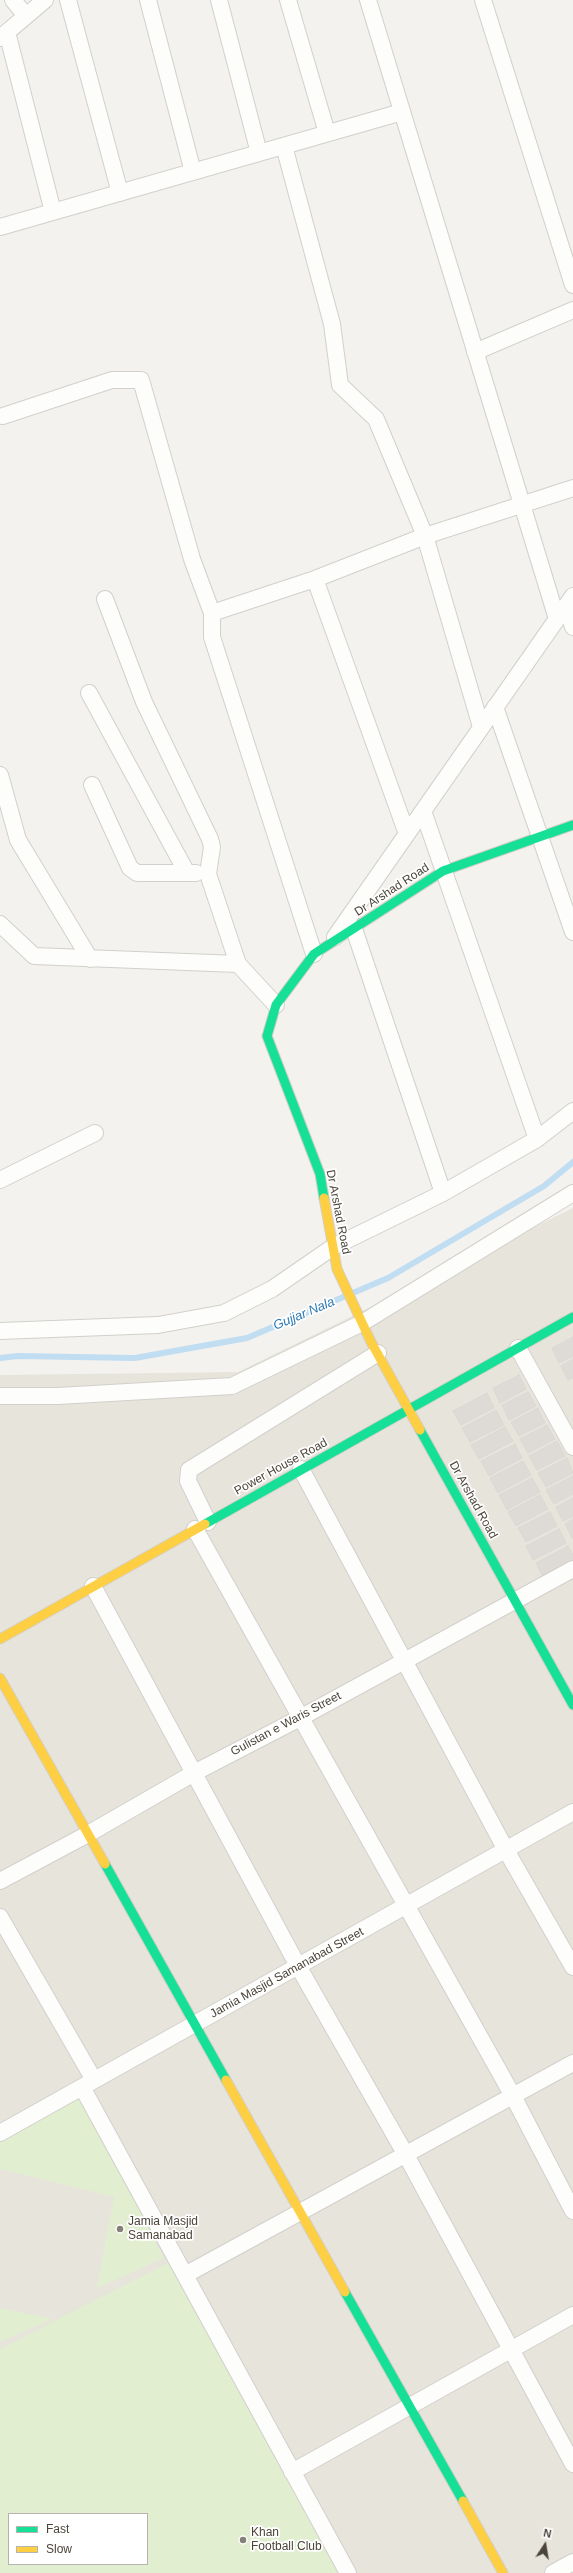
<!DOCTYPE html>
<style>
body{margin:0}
#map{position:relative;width:573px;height:2573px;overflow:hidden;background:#f4f2ee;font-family:Helvetica,sans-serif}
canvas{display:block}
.legend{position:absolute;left:8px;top:2513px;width:140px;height:52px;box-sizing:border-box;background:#fff;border:1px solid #b7b4b0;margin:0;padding:5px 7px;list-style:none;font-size:12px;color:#4b4439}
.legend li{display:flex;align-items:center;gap:8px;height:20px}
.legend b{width:20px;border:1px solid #b7b4b0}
.north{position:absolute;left:525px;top:2525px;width:40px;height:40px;-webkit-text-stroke:3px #fff;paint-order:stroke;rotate:12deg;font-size:11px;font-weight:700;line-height:16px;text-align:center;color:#4b4439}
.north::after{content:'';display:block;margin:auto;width:14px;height:18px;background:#4b4439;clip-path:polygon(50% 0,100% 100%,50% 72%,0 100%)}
</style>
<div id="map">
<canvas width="573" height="2573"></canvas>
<ul class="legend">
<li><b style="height:5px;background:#16e098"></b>Fast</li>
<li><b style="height:5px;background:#ffcf43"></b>Slow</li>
</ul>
<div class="north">N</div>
</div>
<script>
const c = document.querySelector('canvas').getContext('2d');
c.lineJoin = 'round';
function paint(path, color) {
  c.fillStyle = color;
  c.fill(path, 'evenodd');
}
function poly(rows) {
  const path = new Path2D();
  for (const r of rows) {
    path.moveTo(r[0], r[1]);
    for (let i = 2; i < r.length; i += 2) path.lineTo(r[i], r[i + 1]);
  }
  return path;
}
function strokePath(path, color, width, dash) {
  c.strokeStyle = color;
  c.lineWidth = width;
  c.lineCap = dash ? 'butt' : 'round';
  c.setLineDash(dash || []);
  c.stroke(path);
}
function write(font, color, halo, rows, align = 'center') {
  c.font = font + ' Helvetica,sans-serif';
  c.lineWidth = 3.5;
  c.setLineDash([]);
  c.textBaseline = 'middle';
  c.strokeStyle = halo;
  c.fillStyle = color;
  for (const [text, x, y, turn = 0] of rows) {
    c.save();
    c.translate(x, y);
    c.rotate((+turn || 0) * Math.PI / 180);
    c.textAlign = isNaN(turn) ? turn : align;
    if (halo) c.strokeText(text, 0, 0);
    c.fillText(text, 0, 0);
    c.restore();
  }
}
const residential = poly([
 [573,1208,573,2573,0,2573,0,1375,238,1372],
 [9,2514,147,2514,147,2564,9,2564]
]);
const green = poly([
 [79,2094,164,2258,97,2288,114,2197,0,2169,0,2139],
 [176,2259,342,2573,0,2573,0,2349],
 [9,2514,147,2514,147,2564,9,2564],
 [0,2308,52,2319,0,2342]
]);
const stream = poly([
 [0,1358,18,1356,135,1358,247,1338,388,1278,544,1186,573,1162]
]);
const building = poly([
 [573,1337,573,1356,559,1363,552,1348,573,1337],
 [573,1359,573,1378,568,1380,561,1366,573,1359],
 [519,1375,526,1389,500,1403,493,1388,519,1375],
 [528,1392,536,1406,509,1420,502,1405,528,1392],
 [487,1393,494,1408,461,1425,453,1411,487,1393],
 [538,1408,545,1423,519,1436,511,1422,538,1408],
 [496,1410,504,1425,470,1442,462,1428,496,1410],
 [547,1425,555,1439,528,1453,520,1439,547,1425],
 [505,1427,513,1441,479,1459,471,1445,505,1427],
 [557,1441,565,1456,537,1470,529,1456,557,1441],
 [515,1444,522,1458,489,1476,481,1461,515,1444],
 [567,1458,573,1473,546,1487,538,1473,567,1458],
 [523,1461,531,1475,498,1493,490,1478,523,1461],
 [573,1476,573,1494,554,1504,546,1490,573,1476],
 [532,1478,540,1492,507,1510,499,1495,532,1478],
 [540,1495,548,1509,516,1526,508,1512,540,1495],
 [573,1498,573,1516,563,1521,556,1507,573,1498],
 [550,1512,557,1526,526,1542,518,1528,550,1512],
 [573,1519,573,1538,572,1538,565,1524,573,1519],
 [559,1529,566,1543,533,1560,526,1546,559,1529],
 [568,1546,573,1555,573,1562,543,1577,536,1563,568,1546]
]);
const street = poly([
 [13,0,26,16],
 [68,0,120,193],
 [148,0,193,172],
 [219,0,259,153],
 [288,0,327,133],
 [368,0,557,619],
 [483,0,573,285],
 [7,32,53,212],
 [0,38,45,0],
 [284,146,332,324,340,385,376,419,425,536,481,727],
 [0,227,402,112],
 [475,352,573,310],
 [3,416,112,380,141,380,192,559,212,613,212,637,314,954],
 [315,579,407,834],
 [105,599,144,702,210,839,212,847,208,874,238,964],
 [566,606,573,627],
 [212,613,315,579,425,536,573,488],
 [89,693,187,873],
 [495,707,573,932],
 [0,775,18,840,90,959],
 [92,785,130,868,137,873,196,873],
 [423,811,537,1139],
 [0,924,34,956,238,964,276,1005],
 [354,929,443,1193],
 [335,937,573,596],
 [0,1180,95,1133],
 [0,1331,158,1325,224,1313,272,1289,333,1247,443,1193,537,1139,573,1111],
 [518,1348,573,1447],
 [0,1396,58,1396,232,1386,362,1323,573,1193],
 [301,1469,506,1850,573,1967],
 [208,1522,188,1481,189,1470,378,1353],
 [195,1529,513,2096,573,2211],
 [93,1586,298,1966,406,2155,573,2464],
 [0,1881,88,1834,194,1773,300,1718,573,1569],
 [0,1917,94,2080],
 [82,2087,348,2573],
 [0,2133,573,1812],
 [185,2275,573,2063],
 [292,2472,573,2315],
 [553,2573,573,2562]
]);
const fast = poly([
 [324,1198,320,1174,267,1036,276,1005,314,954,443,871,573,825],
 [420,1430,573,1705],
 [205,1524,573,1317],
 [105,1864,226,2080],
 [345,2292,463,2501]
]);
const slow = poly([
 [324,1198,337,1269,371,1342,420,1430],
 [0,1639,205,1524],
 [0,1678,105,1864],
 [226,2080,345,2292],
 [463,2501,503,2573]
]);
const markers = [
 [120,2229,4,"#868178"],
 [243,2540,4,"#868178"]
];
const streetNames = [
 ["Dr Arshad Road",392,890,-33],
 ["Dr Arshad Road",338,1212,79],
 ["Power House Road",281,1467,-29],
 ["Dr Arshad Road",473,1500,61],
 ["Gulistan e Waris Street",286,1724,-28],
 ["Jamia Masjid Samanabad Street",287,1973,-29]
];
const poiNames = [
 ["Jamia Masjid",128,2222],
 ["Samanabad",128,2236],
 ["Khan",251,2533],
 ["Football Club",251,2547]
];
const waterNames = [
 ["Gujjar Nala",304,1314,-23]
];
paint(residential, '#e7e4dc');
paint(green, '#e1eecf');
strokePath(stream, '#c0ddf1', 6);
paint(building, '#dedbd6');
strokePath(building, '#dcd9d4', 1);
strokePath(street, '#d2d0cb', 18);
strokePath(fast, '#d3cfc5', 11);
strokePath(slow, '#d3cfc5', 11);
strokePath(street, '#fdfdfc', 16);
strokePath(fast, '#16e098', 9);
strokePath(slow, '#ffcf43', 9);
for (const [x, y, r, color] of markers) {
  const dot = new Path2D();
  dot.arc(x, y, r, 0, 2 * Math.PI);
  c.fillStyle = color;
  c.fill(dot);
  strokePath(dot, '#fff', 1.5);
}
write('12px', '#4b4439', '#fff', streetNames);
write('12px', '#4b4439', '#fff', poiNames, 'left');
write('italic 13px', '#2e7ab2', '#fff', waterNames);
</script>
